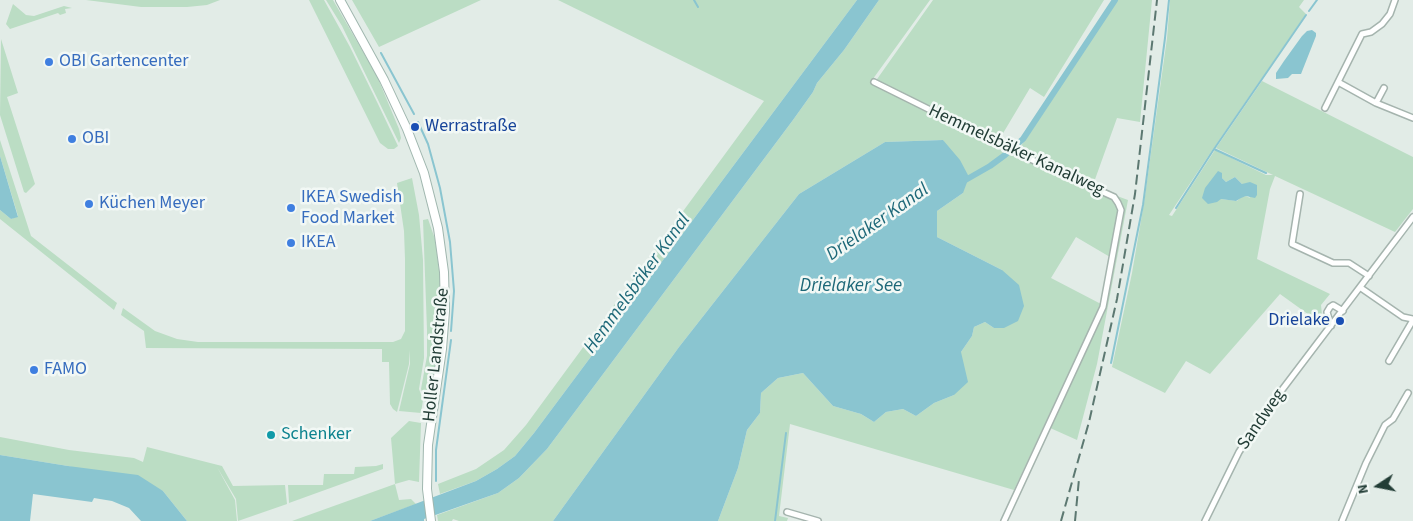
<!DOCTYPE html>
<meta charset="utf-8">
<style>
body{margin:0}
#map{position:relative;width:1413px;height:521px;overflow:hidden;background:#e2ece7;font-family:"Source Sans 3",sans-serif}
canvas{display:block}
.north{position:absolute;left:1353px;top:461px;width:50px;height:50px;-webkit-text-stroke:4px #f2f8f5;paint-order:stroke;rotate:259deg;font-size:14px;font-weight:700;line-height:20px;text-align:center;color:#223d36}
.north::after{content:'';display:block;margin:auto;width:18px;height:22px;background:#223d36;clip-path:polygon(50% 0,100% 100%,50% 72%,0 100%)}
</style>
<div id="map">
<canvas width="1413" height="521"></canvas>
<div class="north">N</div>
</div>
<script>
const c = document.querySelector('canvas').getContext('2d');
c.lineJoin = 'round';
function paint(path, color) {
  c.fillStyle = color;
  c.fill(path, 'evenodd');
}
function poly(rows) {
  const path = new Path2D();
  for (const r of rows) {
    path.moveTo(r[0], r[1]);
    for (let i = 2; i < r.length; i += 2) path.lineTo(r[i], r[i + 1]);
  }
  return path;
}
function strokePath(path, color, width, dash) {
  c.strokeStyle = color;
  c.lineWidth = width;
  c.lineCap = dash ? 'butt' : 'round';
  c.setLineDash(dash || []);
  c.stroke(path);
}
function write(font, color, halo, rows, align = 'center') {
  c.font = font + ' "Source Sans 3",sans-serif';
  c.lineWidth = 5;
  c.setLineDash([]);
  c.textBaseline = 'middle';
  c.strokeStyle = halo;
  c.fillStyle = color;
  for (const [text, x, y, turn = 0] of rows) {
    c.save();
    c.translate(x, y);
    c.rotate((+turn || 0) * Math.PI / 180);
    c.textAlign = isNaN(turn) ? turn : align;
    if (halo) c.strokeText(text, 0, 0);
    c.fillText(text, 0, 0);
    c.restore();
  }
}
const green = poly([
 [86,0,220,0,207,5,187,7,141,7],
 [309,0,324,0,350,47,378,104,398,146,394,149,388,149,380,143],
 [326,0,333,0,377,76,399,129,401,138,399,143,342,26],
 [352,0,481,0,379,47],
 [558,0,857,0,534,433,515,456,497,469,476,481,440,494,438,484,476,469,504,450,526,425,764,101],
 [879,0,930,0,870,83,1110,198,1116,202,1118,209,1117,220,1110,257,1076,237,1051,278,1101,304,1014,490,790,424,779,516,788,518,787,521,718,521,738,468,747,430,760,413,761,393,778,378,803,373,833,406,861,414,874,422,886,412,903,409,916,416,934,403,954,395,961,352,972,336,974,327,985,322,994,328,1002,270,937,237,937,211,963,193,943,140,885,142,799,194,679,347,553,521,459,521,453,519,452,521,438,521,437,515,498,493,519,478,547,449,793,120,813,92,817,83,844,50],
 [933,0,1104,0,1044,97,1030,88,999,140,875,82],
 [1117,0,1152,0,1140,122,1117,118,1093,185,1019,149],
 [1170,0,1304,0,1299,7,1306,14,1213,149,1169,215,1172,216,1215,150,1266,175,1273,175,1216,148,1262,81,1413,157,1413,209,1395,232,1275,176,1270,189,1257,259,1330,294,1321,305,1323,325,1280,294,1210,374,1186,361,1165,393,1112,367,1132,273,1144,203,1167,38],
 [1235,177,1242,184,1250,198,1246,196,1241,197,1237,201,1221,199,1222,178,1226,182],
 [13,4,26,15,34,16,64,6,72,8,65,9,66,13,60,15,58,13,10,29,6,24],
 [1,39,18,93,7,97,35,184,26,193,24,192,0,115],
 [0,140,31,236,117,303,114,310,0,219,0,210,11,219,18,216,0,156],
 [412,178,419,215,423,260,424,358,419,389,423,400,421,413,399,411,410,364,410,350,409,364,397,412,393,409,390,404,389,362,382,362,382,349,146,348,144,331,121,315,123,308,155,331,177,339,198,342,393,342,401,339,405,331,405,259,404,231,397,183],
 [1117,196,1128,200,1097,364,1077,440,1048,427,1104,314,1123,211],
 [428,219,435,239,440,277,441,296,439,335,435,368,425,410,425,398,421,389,427,356,427,330,423,220],
 [409,421,421,423,419,482,409,480,395,484,399,500,411,499,416,504,370,521,292,521,395,484,391,438],
 [0,437,69,450,134,458,143,462,147,447,222,466,233,486,285,485,287,504,238,521,236,499,217,467,235,500,237,521,187,521,163,491,68,466,0,455],
 [383,464,383,469,289,503,288,485,323,485,324,474,354,474,355,467,376,466]
]);
const water = poly([
 [857,0,879,0,844,50,817,83,813,92,793,120,547,449,519,478,498,493,424,519,424,521,370,521,476,481,497,469,515,456,534,433],
 [1312,30,1316,33,1316,36,1301,74,1292,74,1288,78,1276,79,1276,73,1284,61,1302,36,1307,31],
 [943,140,960,160,969,177,963,193,937,211,937,237,1002,270,1019,285,1024,306,1018,321,1004,328,994,328,985,322,974,327,972,336,961,352,968,382,954,395,934,403,916,416,903,409,886,412,874,422,861,414,833,406,803,373,778,378,761,393,760,413,747,430,738,468,718,521,553,521,679,347,799,194,885,142],
 [0,156,18,217,11,219,0,210],
 [1218,171,1222,173,1222,178,1226,182,1235,177,1242,184,1250,182,1257,185,1257,195,1255,198,1246,196,1241,198,1236,201,1221,199,1217,202,1208,204,1202,198,1205,188],
 [0,455,68,466,138,475,163,491,187,521,141,521,129,508,112,501,94,498,92,502,33,494,30,521,0,521]
]);
const stream = poly([
 [694,0,698,7],
 [1309,11,1317,0],
 [381,53,414,114],
 [418,122,428,144,440,188,450,242,454,291,451,331],
 [1214,149,1266,173],
 [1176,208,1214,149,1306,15],
 [1111,363,1143,205,1165,38,1169,0],
 [436,481,436,450,451,340],
 [775,521,786,433]
]);
const canal = poly([
 [962,182,990,166,1005,155,1023,139,1115,0]
]);
const minor = poly([
 [874,82,1017,153,1114,197,1118,203,1121,210,1103,307,1004,521],
 [1338,82,1376,103,1413,118],
 [1376,103,1384,88],
 [1325,108,1362,34,1371,32,1382,24,1390,14,1395,0],
 [1300,194,1292,244,1333,263,1349,263,1369,276],
 [1361,288,1403,317,1413,319],
 [1331,326,1327,312,1330,307,1333,305,1343,311],
 [1389,361,1413,320],
 [787,512,818,521],
 [1205,521,1239,452,1266,411,1413,217],
 [1342,521,1366,463,1385,425,1393,419,1408,393]
]);
const secondary = poly([
 [340,0,384,80,407,129,424,173,438,228,444,272,445,311,442,349,428,445,427,489,431,521]
]);
const rail = poly([
 [1061,521,1089,422,1117,299,1135,194,1157,0],
 [1075,521,1079,479]
]);
const markers = [
 [49,62,5,"#3f7fe0"],
 [415,127,5,"#1a4fb4"],
 [72,139,5,"#3f7fe0"],
 [89,204,5,"#3f7fe0"],
 [291,208,5,"#3f7fe0"],
 [291,243,5,"#3f7fe0"],
 [1340,321,5,"#1a4fb4"],
 [34,370,5,"#3f7fe0"],
 [271,435,5,"#0f9aa8"]
];
const shopNames = [
 ["OBI Gartencenter",59,62],
 ["OBI",82,139],
 ["IKEA Swedish",301,198],
 ["Food Market",301,219],
 ["Küchen Meyer",99,204],
 ["IKEA",301,243],
 ["FAMO",44,370]
];
const transitNames = [
 ["Werrastraße",425,127],
 ["Drielake",1330,321,"right"]
];
const streetNames = [
 ["Hemmelsbäker Kanalweg",1016,151,25],
 ["Holler Landstraße",437,355,-84],
 ["Sandweg",1262,420,-55]
];
const cultureNames = [
 ["Schenker",281,435]
];
const waterNames = [
 ["Drielaker Kanal",878,223,-35],
 ["Hemmelsbäker Kanal",638,284,-54],
 ["Drielaker See",851,287]
];
paint(green, '#bbddc4');
paint(water, '#8ac5d0');
strokePath(stream, '#8ac5d0', 2);
strokePath(canal, '#8ac5d0', 6);
strokePath(minor, '#a5b4ae', 8);
strokePath(secondary, '#a0b7af', 10);
strokePath(minor, '#fff', 5);
strokePath(secondary, '#fff', 8);
strokePath(rail, '#5c7871', 2, [10, 5]);
for (const [x, y, r, color] of markers) {
  const dot = new Path2D();
  dot.arc(x, y, r, 0, 2 * Math.PI);
  c.fillStyle = color;
  c.fill(dot);
  strokePath(dot, '#f2f8f5', 2);
}
write('18px', '#366cbe', '#f2f8f5', shopNames, 'left');
write('18px', '#164399', '#f2f8f5', transitNames, 'left');
write('18px', '#223d36', '#f2f8f5', streetNames);
write('18px', '#0d838f', '#f2f8f5', cultureNames, 'left');
write('italic 19px', '#1d6878', '#f2f8f5', waterNames);
</script>
